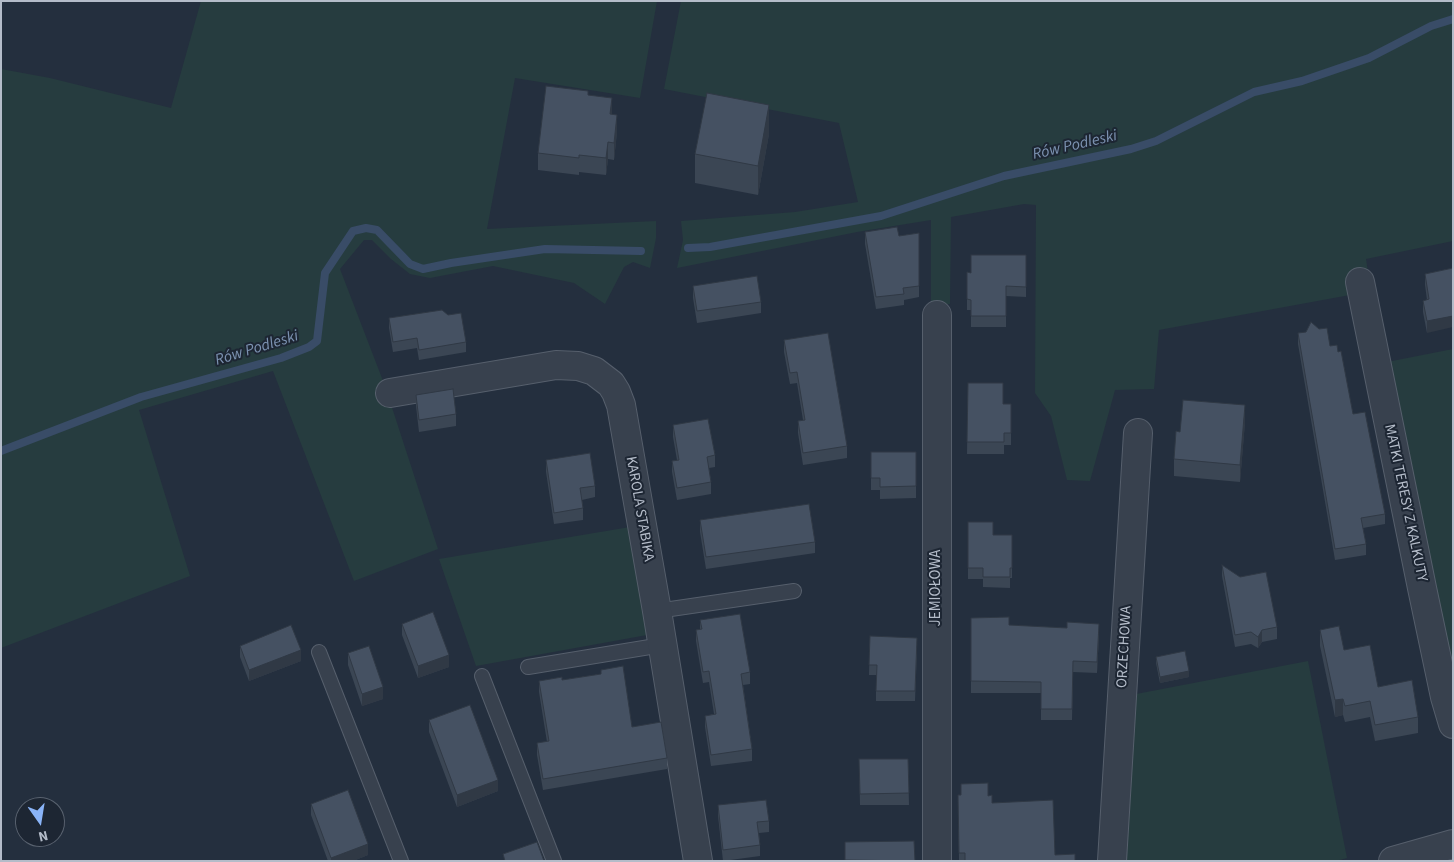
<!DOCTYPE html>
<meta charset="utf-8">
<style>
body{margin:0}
#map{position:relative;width:1454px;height:862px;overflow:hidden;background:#242f3e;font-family:"Source Sans 3",sans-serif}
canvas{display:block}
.frame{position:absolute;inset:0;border:2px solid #b4bcc9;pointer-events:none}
.north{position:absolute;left:15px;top:797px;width:50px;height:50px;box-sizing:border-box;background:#1d2633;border:1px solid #59626f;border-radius:50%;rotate:167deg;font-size:14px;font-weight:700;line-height:20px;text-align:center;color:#b4bcc9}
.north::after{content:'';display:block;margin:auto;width:18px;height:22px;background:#8ab4f8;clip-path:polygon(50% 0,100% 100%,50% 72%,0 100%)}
</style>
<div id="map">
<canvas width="1454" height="862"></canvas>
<div class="frame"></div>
<div class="north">N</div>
</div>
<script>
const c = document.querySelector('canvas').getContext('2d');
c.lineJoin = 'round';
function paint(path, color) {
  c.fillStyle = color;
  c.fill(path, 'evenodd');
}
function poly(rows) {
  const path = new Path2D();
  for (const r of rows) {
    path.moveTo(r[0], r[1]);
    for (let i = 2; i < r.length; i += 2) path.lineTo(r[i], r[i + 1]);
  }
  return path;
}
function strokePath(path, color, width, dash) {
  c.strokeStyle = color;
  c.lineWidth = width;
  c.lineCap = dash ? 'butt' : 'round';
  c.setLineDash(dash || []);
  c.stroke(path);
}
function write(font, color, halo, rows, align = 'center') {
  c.font = font + ' "Source Sans 3",sans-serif';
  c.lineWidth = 4;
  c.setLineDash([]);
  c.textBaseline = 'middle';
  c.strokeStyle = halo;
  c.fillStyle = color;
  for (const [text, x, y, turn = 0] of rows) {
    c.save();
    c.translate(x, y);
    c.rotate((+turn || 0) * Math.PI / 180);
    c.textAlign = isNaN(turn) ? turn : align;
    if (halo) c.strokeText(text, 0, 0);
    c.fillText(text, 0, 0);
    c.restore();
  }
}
const green = poly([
 [201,1,657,1,640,98,515,78,487,229,656,221,656,238,650,268,633,262,624,267,605,304,574,283,493,266,430,278,410,274,391,259,372,240,364,240,340,269,385,386,438,549,354,581,273,371,139,410,190,576,1,648,1,69,50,78,171,108],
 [681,1,1453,1,1453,241,1366,259,1368,272,1347,275,1350,295,1159,330,1154,389,1115,390,1090,481,1067,480,1051,416,1035,393,1036,205,1024,204,951,217,950,304,931,305,931,220,857,232,677,268,683,240,681,221,795,212,858,202,839,123,664,89],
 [1453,349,1453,673,1387,362],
 [630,527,647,635,476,666,439,559],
 [1308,661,1347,858,1336,861,1122,861,1131,695]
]);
const stream = poly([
 [688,248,710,247,881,216,1004,176,1131,149,1156,141,1254,92,1302,81,1369,58,1431,26,1453,19],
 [1,451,141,397,281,358,309,347,317,341,325,273,353,231,366,228,377,230,410,264,423,269,451,263,545,249,641,251]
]);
const service = poly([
 [657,611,794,591],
 [319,652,401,861],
 [528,667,662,645],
 [482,676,554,861]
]);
const minor = poly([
 [1360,282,1422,588,1445,697,1453,724],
 [390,393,556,365,578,366,594,371,611,384,616,392,621,405,657,611,698,861],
 [937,861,937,315],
 [1112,861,1138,433]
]);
const tertiary = poly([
 [1393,861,1453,844]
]);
const wall = poly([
 [588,95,612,114,617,132,614,160,608,159,606,175,579,172,579,175,538,170,538,153],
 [769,134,758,195,695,183,695,154],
 [865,232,899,236,919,233,919,297,904,300,904,305,876,309,865,244],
 [1026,255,1026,297,1006,296,1006,327,971,327,971,310,967,310,967,283,971,273],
 [1453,268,1427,333,1423,312,1423,301,1427,300,1425,285,1425,274],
 [693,286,761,302,761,313,697,323,693,298],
 [389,318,466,342,466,352,419,360,417,348,393,352,389,328],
 [1298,333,1330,346,1338,352,1353,414,1385,514,1385,524,1363,528,1366,544,1366,555,1335,560,1298,344],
 [784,340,847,446,847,458,803,465,798,433,798,421,803,420,797,383,790,384,784,352],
 [968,383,1003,404,1011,404,1011,445,1004,445,1004,454,967,454],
 [416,395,456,414,456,426,419,432,416,406],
 [1245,422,1240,482,1174,476,1174,459,1180,432],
 [673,425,715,455,715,467,709,468,711,482,711,494,677,500,672,472,672,461,677,460,673,437],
 [871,452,916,452,916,498,880,499,880,490,871,490],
 [546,460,595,486,595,497,582,500,583,508,583,520,554,524,546,472],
 [700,520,815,542,815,553,706,569,700,532],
 [968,522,993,535,1012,535,1012,578,1010,578,1010,588,983,587,983,579,968,579],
 [1222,565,1277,627,1277,639,1262,642,1258,648,1251,644,1235,647,1222,576],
 [971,618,1009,625,1099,635,1097,673,1073,672,1072,720,1041,720,1041,693,971,693],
 [700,620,750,672,750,684,743,685,752,749,752,761,711,766,705,727,705,716,714,714,709,682,703,683,696,641,696,630,700,629],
 [402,624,449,667,418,678,402,635],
 [1320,630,1378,687,1418,717,1418,733,1375,741,1370,717,1345,722,1343,715,1335,717,1320,646],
 [870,636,917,648,915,701,876,701,876,675,869,675],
 [240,646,301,661,249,681,240,657],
 [348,653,383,699,362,706,348,665],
 [1156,657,1189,677,1160,683,1156,663],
 [601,670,632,727,667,758,667,769,543,790,537,755,537,743,547,742,539,692,539,681,562,680,601,674],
 [429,720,498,791,457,807,429,732],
 [859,759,908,759,909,805,860,805],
 [958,795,988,796,992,803,1055,855,1075,861,959,861],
 [311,804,368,855,353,861,328,861,311,815],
 [718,805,769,821,769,832,759,833,760,845,760,856,723,861,718,816],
 [845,842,915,861,845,861]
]);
const shadedWall = poly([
 [612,98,612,115,610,114],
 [769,105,769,134,758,195,758,166],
 [617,115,617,132,614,160,614,143],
 [608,142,608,159,606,175,606,158],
 [1453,316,1453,327,1427,333,1427,321],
 [1245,405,1245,422,1240,482,1240,465],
 [1099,624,1099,635,1097,673,1097,662],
 [1262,630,1262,642,1258,648,1258,637],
 [301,650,301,661,249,681,249,670],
 [449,655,449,667,418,678,418,666],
 [1189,671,1189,677,1160,683,1160,677],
 [383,687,383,699,362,706,362,694],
 [1343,699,1343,715,1335,717,1335,700],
 [498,780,498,791,457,807,457,795],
 [368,844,368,855,353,861,331,861,331,858]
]);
const building = poly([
 [546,86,588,91,588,95,612,98,610,114,617,115,614,143,608,142,606,158,579,155,579,158,538,153,546,86],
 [707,93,769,105,758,166,695,154,707,93],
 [897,227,899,236,919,233,919,286,903,288,904,294,876,297,865,232,897,227],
 [971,255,1026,255,1026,287,1006,286,1006,316,971,316,971,300,967,299,967,272,971,273,971,255],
 [1453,268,1453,316,1427,321,1423,301,1429,299,1425,274,1453,268],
 [757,276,761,302,697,311,693,286,757,276],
 [442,310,448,315,461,313,466,342,419,350,417,338,393,342,389,318,442,310],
 [1311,322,1319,329,1327,328,1330,346,1337,345,1338,352,1341,351,1353,414,1365,412,1385,514,1361,518,1366,544,1335,549,1298,333,1306,332,1311,322],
 [828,333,847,446,803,453,798,421,805,420,797,372,790,373,784,340,828,333],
 [968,383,1003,383,1003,404,1011,404,1011,433,1004,433,1004,442,967,442,968,383],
 [453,389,456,414,419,420,416,395,453,389],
 [1183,400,1245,405,1240,465,1174,459,1176,431,1180,432,1183,400],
 [708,419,715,455,707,457,711,482,677,488,672,461,679,460,673,425,708,419],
 [871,452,916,452,916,486,880,487,880,478,871,478,871,452],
 [590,453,595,486,580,488,583,508,554,513,546,460,590,453],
 [809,504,815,542,706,557,700,520,809,504],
 [968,522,993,522,993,535,1012,535,1012,568,1010,568,1010,577,983,577,983,568,968,568,968,522],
 [1222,565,1240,577,1266,572,1277,627,1262,630,1258,637,1251,632,1235,635,1222,565],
 [433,612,449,655,418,666,402,624,433,612],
 [740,614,750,672,741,674,752,749,711,755,705,716,716,714,709,671,703,672,696,630,702,629,700,620,740,614],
 [1009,617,1009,625,1067,628,1067,622,1099,624,1097,662,1073,661,1072,709,1041,709,1041,682,971,681,971,618,1009,617],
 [291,625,301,650,249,670,240,646,291,625],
 [1339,626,1344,650,1370,645,1378,687,1412,680,1418,717,1375,725,1370,701,1345,706,1343,699,1335,700,1320,630,1339,626],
 [870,636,917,638,915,691,876,691,877,665,869,665,870,636],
 [369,646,383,687,362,694,348,653,369,646],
 [1185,651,1189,671,1160,677,1156,657,1185,651],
 [623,666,632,727,661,722,667,758,543,779,537,743,549,741,539,681,562,677,562,680,601,674,601,670,623,666],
 [470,705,498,780,457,795,429,720,470,705],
 [859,759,908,759,909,793,860,794,859,759],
 [988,783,988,796,992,795,992,803,1053,800,1055,855,1075,854,1075,861,965,861,965,853,959,853,958,795,961,795,961,784,988,783],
 [348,790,368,844,331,858,311,804,348,790],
 [766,800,769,821,757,822,760,845,723,850,718,805,766,800],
 [914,841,915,861,845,860,845,842,914,841],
 [537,842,544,861,505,861,503,854,537,842]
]);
const streetNames = [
 ["MATKI TERESY Z KALKUTY",1405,503,78],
 ["KAROLA STABIKA",639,509,80],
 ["JEMIOŁOWA",937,588,-90],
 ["ORZECHOWA",1125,647,-87]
];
const waterNames = [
 ["Rów Podleski",1075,146,-13],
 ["Rów Podleski",257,349,-17]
];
paint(green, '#263c3f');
strokePath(stream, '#394c67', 8);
strokePath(service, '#565f6c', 16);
strokePath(minor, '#565f6c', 30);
strokePath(tertiary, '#565f6c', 30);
strokePath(service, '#38414e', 14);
strokePath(minor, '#38414e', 28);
strokePath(tertiary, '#38414e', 28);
paint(wall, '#3b4654');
paint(shadedWall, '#303945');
paint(building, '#455162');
strokePath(building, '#303945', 1);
write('15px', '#b4bcc9', '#1d2633', streetNames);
write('italic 16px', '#7c92b1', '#1d2633', waterNames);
</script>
